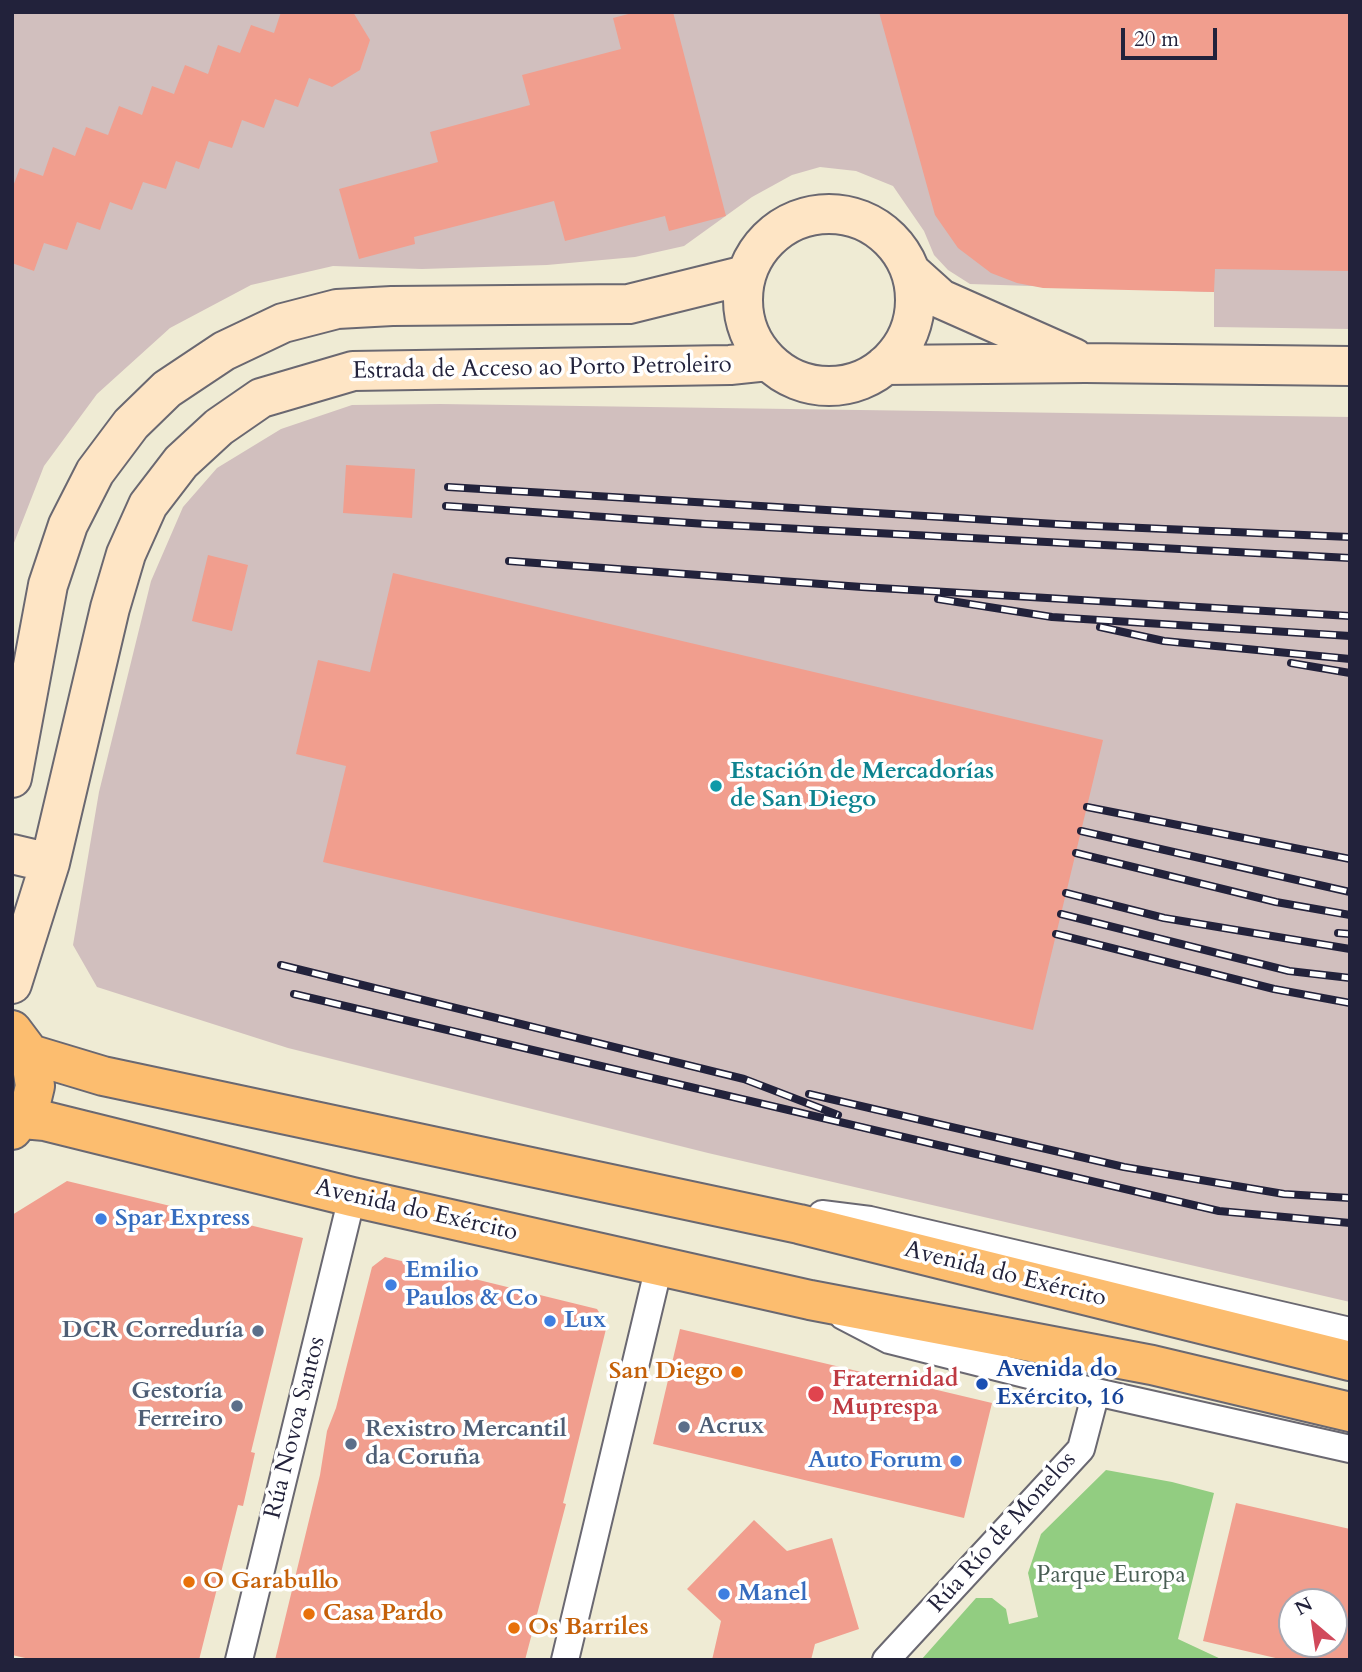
<!DOCTYPE html>
<meta charset="utf-8">
<style>
body{margin:0}
#map{position:relative;width:1362px;height:1672px;overflow:hidden;background:#efebd4;font-family:Cardo,serif}
canvas{display:block}
.frame{position:absolute;inset:0;border:14px solid #22223b;pointer-events:none}
.north{position:absolute;left:1278px;top:1588px;width:70px;height:70px;box-sizing:border-box;background:#fff;border:2px solid #a7a7b1;border-radius:50%;rotate:331deg;font-size:19px;font-weight:700;line-height:28px;text-align:center;color:#22223b}
.north::after{content:'';display:block;margin:auto;width:24px;height:32px;background:#d1495b;clip-path:polygon(50% 0,100% 100%,50% 72%,0 100%)}
.scale{position:absolute;left:1121px;top:28px;width:96px;height:32px;box-sizing:border-box;border:4px solid #22223b;border-top:0;padding-left:9px;font-size:21px;line-height:24px;white-space:nowrap;color:#22223b;-webkit-text-stroke:5px #fff;paint-order:stroke}
</style>
<div id="map">
<canvas width="1362" height="1672"></canvas>
<div class="frame"></div>
<div class="north">N</div>
<div class="scale">20 m</div>
</div>
<script>
const c = document.querySelector('canvas').getContext('2d');
c.lineJoin = 'round';
function paint(path, color) {
  c.fillStyle = color;
  c.fill(path, 'evenodd');
}
function poly(rows) {
  const path = new Path2D();
  for (const r of rows) {
    if (r.length === 3) {
      path.moveTo(r[0] + r[2], r[1]);
      path.arc(r[0], r[1], r[2], 0, 2 * Math.PI);
      continue;
    }
    path.moveTo(r[0], r[1]);
    for (let i = 2; i < r.length; i += 2) path.lineTo(r[i], r[i + 1]);
  }
  return path;
}
function strokePath(path, color, width, dash) {
  c.strokeStyle = color;
  c.lineWidth = width;
  c.lineCap = dash ? 'butt' : 'round';
  c.setLineDash(dash || []);
  c.stroke(path);
}
function write(font, color, halo, rows, align = 'center') {
  c.font = font + ' Cardo,serif';
  c.lineWidth = 7;
  c.setLineDash([]);
  c.textBaseline = 'middle';
  c.strokeStyle = halo;
  c.fillStyle = color;
  for (const [text, x, y, turn = 0] of rows) {
    c.save();
    c.translate(x, y);
    c.rotate((+turn || 0) * Math.PI / 180);
    c.textAlign = isNaN(turn) ? turn : align;
    if (halo) c.strokeText(text, 0, 0);
    c.fillText(text, 0, 0);
    c.restore();
  }
}
const industrial = poly([
 [12,12,1350,12,1350,329,1214,327,1214,292,970,284,948,270,934,255,924,231,893,186,856,171,820,167,792,175,752,197,684,246,635,257,547,265,422,269,333,266,251,285,170,328,97,394,44,466,12,548],
 [440,404,1350,417,1350,1302,708,1153,288,1048,97,987,73,945,99,792,151,581,183,507,217,468,281,429,352,405]
]);
const green = poly([
 [1106,1470,1172,1482,1214,1493,1178,1639,1223,1660,921,1660,976,1598,992,1598,1006,1609,1009,1624,1038,1617,1028,1573,1041,1534]
]);
const building = poly([
 [281,12,353,12,370,40,360,70,332,87,309,78,298,107,275,99,264,128,242,120,232,148,209,141,199,169,176,161,166,189,143,182,132,210,110,202,100,230,77,222,67,250,44,243,34,271,12,263,12,189,20,168,43,176,53,147,75,156,86,127,108,135,119,106,142,115,152,86,174,94,185,65,208,74,218,45,240,53,251,25,274,33],
 [636,12,673,12,726,216,669,231,665,216,565,241,554,201,414,237,415,244,359,259,339,189,438,162,430,132,530,105,522,75,621,49,613,18],
 [879,12,1350,12,1350,271,1215,269,1214,292,1043,288,1017,283,991,273,958,248,935,215],
 [346,465,415,469,412,518,343,513],
 [208,555,248,565,232,631,192,621],
 [393,573,1103,740,1033,1030,323,862,346,766,296,754,318,660,370,672],
 [67,1181,303,1238,251,1452,255,1453,243,1506,238,1505,199,1660,34,1660,12,1655,12,1215],
 [385,1257,597,1309,607,1325,563,1503,566,1504,525,1660,275,1660,320,1475,327,1431,336,1408,372,1267],
 [680,1329,992,1403,964,1518,653,1444],
 [1236,1503,1350,1529,1350,1660,1284,1660,1203,1641],
 [1292,1602,1334,1602,1334,1644,1292,1644],
 [754,1520,787,1551,832,1538,859,1629,815,1644,811,1660,712,1660,721,1621,687,1589]
]);
const street = poly([
 [822,1214,870,1220,1350,1331],
 [843,1316,889,1340,1096,1392,1350,1449],
 [239,1660,352,1197],
 [565,1660,659,1266],
 [886,1660,1081,1449,1096,1392]
]);
const secondary = poly([
 [829,300,86],
 [911,272,941,299,1074,358],
 [885,365,1085,363,1350,366],
 [12,778,48,585,68,525,95,472,131,424,167,389,224,351,283,323,337,309,392,306,629,304,746,275],
 [12,854,50,863],
 [12,984,50,863,110,608,126,554,148,505,181,462,219,427,261,398,353,371,730,365,768,361]
]);
const primary = poly([
 [12,1030,30,1054,35,1086,30,1107,12,1130],
 [30,1054,103,1076,799,1224,1350,1361],
 [23,1119,45,1121,352,1197,659,1266,810,1300,1152,1365,1350,1412]
]);
const rail = poly([
 [448,487,1073,525,1350,537],
 [446,506,706,524,1350,558],
 [509,561,862,587,1350,616],
 [938,599,1052,617,1350,636],
 [1100,627,1164,641,1350,659],
 [1291,663,1350,673],
 [1087,807,1350,859],
 [1081,831,1350,892],
 [1076,853,1276,902,1350,915],
 [1066,893,1164,918,1350,949],
 [1061,914,1289,971,1350,978],
 [1338,933,1350,934],
 [1056,934,1274,989,1350,1003],
 [281,965,744,1079,838,1115],
 [294,994,1219,1211,1350,1223],
 [809,1094,1124,1167,1284,1194,1350,1198]
]);
const markers = [
 [716,786,7,"#0f9aa8"],
 [101,1219,7,"#3f7fe0"],
 [391,1285,7,"#3f7fe0"],
 [550,1321,7,"#3f7fe0"],
 [258,1331,7,"#5c6f8a"],
 [737,1372,7,"#e8710a"],
 [982,1384,7,"#1a4fb4"],
 [816,1394,9,"#e0444e"],
 [237,1406,7,"#5c6f8a"],
 [684,1427,7,"#5c6f8a"],
 [351,1444,7,"#5c6f8a"],
 [956,1461,7,"#3f7fe0"],
 [189,1582,7,"#e8710a"],
 [724,1594,7,"#3f7fe0"],
 [309,1614,7,"#e8710a"],
 [514,1628,7,"#e8710a"]
];
const streetNames = [
 ["Estrada de Acceso ao Porto Petroleiro",542,369,-1],
 ["Avenida do Exército",416,1211,13],
 ["Avenida do Exército",1005,1275,14],
 ["Rúa Novoa Santos",296,1428,-76],
 ["Rúa Río de Monelos",1003,1533,-48]
];
const cultureNames = [
 ["Estación de Mercadorías",730,772],
 ["de San Diego",730,800]
];
const shopNames = [
 ["Spar Express",115,1219],
 ["Emilio",405,1271],
 ["Paulos & Co",405,1299],
 ["Lux",564,1321],
 ["Auto Forum",942,1461,"right"],
 ["Manel",738,1594]
];
const serviceNames = [
 ["DCR Correduría",244,1331],
 ["Gestoría",223,1392],
 ["Ferreiro",223,1420],
 ["Acrux",698,1427,"left"],
 ["Rexistro Mercantil",365,1430,"left"],
 ["da Coruña",365,1458,"left"]
];
const transitNames = [
 ["Avenida do",996,1370],
 ["Exército, 16",996,1398]
];
const foodNames = [
 ["San Diego",723,1372,"right"],
 ["O Garabullo",203,1582],
 ["Casa Pardo",323,1614],
 ["Os Barriles",528,1628]
];
const healthNames = [
 ["Fraternidad",832,1380],
 ["Muprespa",832,1408]
];
const parkNames = [
 ["Parque Europa",1111,1576]
];
paint(industrial, '#d1bfbe');
paint(green, '#92cd81');
paint(building, '#f19e8e');
strokePath(street, '#6a6871', 30);
strokePath(secondary, '#6a6871', 42);
strokePath(primary, '#6a6871', 42);
strokePath(street, '#fff', 26);
strokePath(secondary, '#fee5c5', 38);
strokePath(primary, '#fcbd6f', 38);
strokePath(rail, '#22223b', 8);
strokePath(rail, '#fff', 5, [16]);
for (const [x, y, r, color] of markers) {
  const dot = new Path2D();
  dot.arc(x, y, r, 0, 2 * Math.PI);
  c.fillStyle = color;
  c.fill(dot);
  strokePath(dot, '#fff', 2.5);
}
write('24px', '#22223b', '#fff', streetNames);
write('bold 24px', '#0d838f', '#fff', cultureNames, 'left');
write('bold 24px', '#366cbe', '#fff', shopNames, 'left');
write('bold 24px', '#4e5e75', '#fff', serviceNames, 'right');
write('bold 24px', '#164399', '#fff', transitNames, 'left');
write('bold 24px', '#c56008', '#fff', foodNames, 'left');
write('bold 24px', '#be3a42', '#fff', healthNames, 'left');
write('24px', '#495e54', '#fff', parkNames);
</script>
